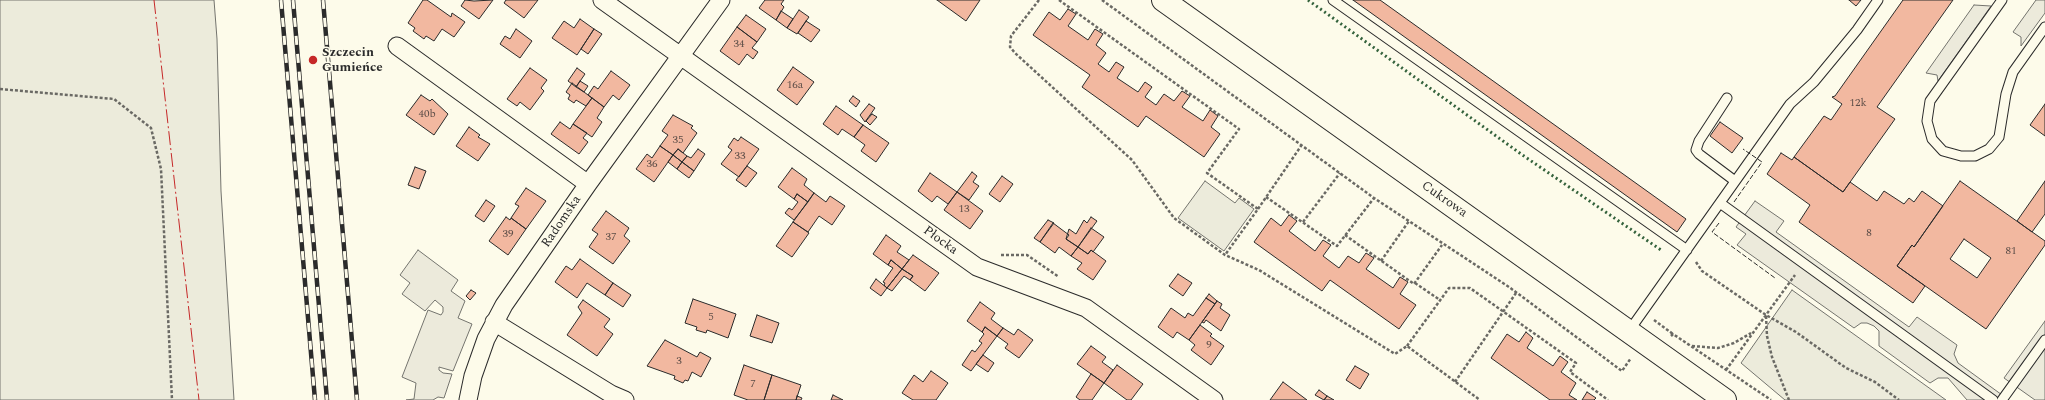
<!DOCTYPE html>
<meta charset="utf-8">
<style>
body{margin:0}
canvas{display:block;background:#fdfbea}
</style>
<canvas width="2045" height="400"></canvas>
<script>
const c = document.querySelector('canvas').getContext('2d');
c.lineJoin = 'round';
function paint(path, color) {
  c.fillStyle = color;
  c.fill(path, 'evenodd');
}
function poly(rows) {
  const path = new Path2D();
  for (const r of rows) {
    path.moveTo(r[0], r[1]);
    for (let i = 2; i < r.length; i += 2) path.lineTo(r[i], r[i + 1]);
  }
  return path;
}
function strokePath(path, color, width, dash) {
  c.strokeStyle = color;
  c.lineWidth = width;
  c.lineCap = dash ? 'butt' : 'round';
  c.setLineDash(dash || []);
  c.stroke(path);
}
function write(font, color, halo, rows, align = 'center') {
  c.font = font + ' Spectral,serif';
  c.lineWidth = 3;
  c.setLineDash([]);
  c.textBaseline = 'middle';
  c.strokeStyle = halo;
  c.fillStyle = color;
  for (const [text, x, y, turn = 0] of rows) {
    c.save();
    c.translate(x, y);
    c.rotate((+turn || 0) * Math.PI / 180);
    c.textAlign = isNaN(turn) ? turn : align;
    if (halo) c.strokeText(text, 0, 0);
    c.fillText(text, 0, 0);
    c.restore();
  }
}
const green = poly([
 [0,0,214,0,217,39,221,191,234,400,0,400,0,0],
 [1205,181,1235,203,1239,198,1254,209,1224,251,1178,218,1205,181],
 [1792,290,1946,400,1785,400,1741,363,1792,290]
]);
const parking = poly([
 [2036,0,2045,0,2045,13,2021,46,2021,37,2013,32,2036,0],
 [1974,5,1991,6,1938,81,1937,75,1926,73,1974,5],
 [1755,201,1784,221,1776,232,1909,327,1917,317,1957,345,1954,354,1958,363,2009,400,1967,400,1948,378,1938,378,1930,383,1879,346,1879,331,1874,326,1867,323,1861,323,1854,328,1737,245,1746,234,1736,227,1755,201],
 [418,250,458,280,451,291,465,301,458,318,472,324,453,371,439,367,439,370,443,373,452,374,444,398,438,397,433,400,406,400,414,399,416,383,402,377,428,310,441,315,443,312,443,307,435,300,425,311,402,294,410,283,400,275,418,250],
 [2045,321,2045,400,2035,400,2004,378,2045,321]
]);
const building = poly([
 [423,0,427,0,451,17,452,13,465,22,454,37,442,29,434,41,426,36,424,39,413,31,415,28,408,23,423,0],
 [465,0,474,1,493,0,479,19,461,6,465,0],
 [506,0,538,0,524,18,504,3,506,0],
 [765,0,784,0,781,4,784,7,776,20,759,8,765,0],
 [937,0,980,0,966,21,937,0],
 [1353,0,1380,0,1686,219,1677,232,1353,0],
 [1849,0,1861,0,1856,6,1849,0],
 [1903,0,1953,0,1877,107,1895,119,1843,192,1794,157,1824,116,1831,120,1842,104,1832,97,1835,96,1903,0],
 [1068,9,1076,14,1068,26,1088,40,1095,29,1103,34,1096,45,1106,53,1098,64,1109,72,1116,62,1124,67,1117,78,1138,92,1145,82,1152,87,1145,97,1156,105,1164,94,1174,101,1182,91,1190,96,1182,107,1203,121,1210,110,1218,116,1211,127,1220,134,1204,157,1146,116,1138,127,1082,87,1090,75,1033,35,1049,12,1060,20,1068,9],
 [799,10,809,17,797,34,787,28,799,10],
 [781,11,793,19,787,28,776,20,781,11],
 [746,15,766,29,757,42,737,27,746,15],
 [580,19,594,29,577,55,552,38,564,21,574,28,580,19],
 [806,21,820,30,811,42,798,33,806,21],
 [737,27,757,42,752,48,758,52,753,59,747,54,739,65,720,51,737,27],
 [516,29,532,41,520,58,500,44,505,36,510,39,516,29],
 [594,29,602,34,588,54,581,49,594,29],
 [793,67,814,82,797,105,777,90,793,67],
 [530,68,547,80,541,88,544,91,530,110,520,102,517,106,507,99,530,68],
 [577,68,585,74,576,87,568,81,577,68],
 [611,71,630,85,619,100,613,95,604,107,588,95,594,86,598,89,611,71],
 [580,81,588,86,584,92,576,87,580,81],
 [572,83,592,98,586,106,576,100,574,103,568,99,570,95,566,92,572,83],
 [421,95,430,101,432,99,448,114,434,135,406,115,421,95],
 [853,96,860,101,856,107,849,101,853,96],
 [592,98,604,107,597,118,602,122,592,137,573,124,592,98],
 [869,104,875,108,865,122,860,115,869,104],
 [2045,104,2045,136,2030,125,2045,104],
 [836,106,863,125,854,137,842,129,838,135,823,124,836,106],
 [872,114,877,117,870,125,866,121,872,114],
 [673,115,693,126,691,128,697,133,683,153,678,149,673,155,660,146,668,135,662,131,673,115],
 [560,122,570,129,573,124,587,133,583,138,588,142,579,154,551,134,560,122],
 [1720,122,1743,138,1732,153,1710,136,1720,122],
 [863,125,889,143,876,162,861,151,865,145,854,137,863,125],
 [469,127,480,135,478,137,490,144,478,161,456,146,469,127],
 [741,137,759,149,739,177,721,164,732,150,728,147,734,138,738,141,741,137],
 [660,146,673,155,654,182,636,169,647,154,652,158,660,146],
 [678,149,687,156,682,162,673,155,678,149],
 [698,149,705,154,694,171,682,162,687,156,691,158,698,149],
 [1781,153,1792,160,1794,157,1843,192,1850,182,1877,201,1884,191,1904,204,1909,198,1914,202,1922,191,1943,206,1914,247,1912,245,1897,266,1925,286,1913,303,1799,222,1810,205,1767,174,1781,153],
 [673,155,682,162,677,169,668,162,673,155],
 [682,162,694,171,689,178,677,169,682,162],
 [747,166,757,173,746,187,736,180,747,166],
 [415,167,426,171,419,189,408,185,415,167],
 [792,168,807,179,804,185,814,193,808,202,797,194,794,199,778,187,792,168],
 [972,172,977,176,973,182,979,186,969,200,957,192,972,172],
 [930,173,957,192,948,204,937,196,932,202,918,191,930,173],
 [1002,176,1013,184,1000,202,989,194,1002,176],
 [1960,181,2045,241,2045,245,1986,329,1897,266,1912,245,1914,247,1960,181],
 [1964,239,1991,258,1977,278,1950,259,1964,239],
 [2045,181,2045,214,2032,232,2017,221,2045,181],
 [526,188,546,201,526,229,511,218,519,206,515,204,526,188],
 [957,192,983,211,970,229,944,210,957,192],
 [814,193,826,202,830,196,845,206,832,225,819,216,808,232,793,222,814,193],
 [797,194,808,202,794,220,785,213,789,208,792,210,798,202,794,199,797,194],
 [486,200,495,206,484,222,475,216,486,200],
 [606,211,629,228,624,236,630,241,613,264,589,247,598,234,592,230,606,211],
 [1289,215,1297,221,1289,231,1315,251,1323,240,1331,245,1323,256,1339,268,1348,256,1359,263,1366,253,1374,258,1366,269,1393,288,1400,277,1408,282,1400,294,1416,305,1399,329,1330,280,1322,291,1254,242,1271,218,1281,226,1289,215],
 [506,217,510,220,511,218,526,229,508,255,489,241,506,217],
 [1091,217,1097,221,1078,247,1066,239,1069,229,1076,234,1084,220,1087,223,1091,217],
 [1048,220,1054,223,1040,242,1034,238,1048,220],
 [793,222,809,233,792,257,776,246,793,222],
 [1053,223,1069,235,1066,239,1078,247,1071,256,1059,247,1055,253,1040,242,1053,223],
 [1091,228,1104,237,1093,252,1091,250,1088,254,1078,247,1091,228],
 [886,235,901,246,897,252,909,260,902,269,891,260,888,265,873,254,886,235],
 [1078,247,1088,254,1091,250,1106,261,1093,280,1077,269,1082,263,1071,256,1078,247],
 [913,255,939,273,925,291,910,280,913,276,902,269,913,255],
 [580,259,613,283,605,295,587,283,577,298,555,282,566,266,572,270,580,259],
 [891,260,902,269,887,288,884,285,885,283,883,282,893,268,888,265,891,260],
 [902,269,913,276,910,280,904,276,892,291,887,288,902,269],
 [1178,274,1192,283,1183,296,1169,286,1178,274],
 [876,279,887,288,881,296,870,288,876,279],
 [613,283,631,295,623,307,605,295,613,283],
 [471,290,476,293,470,300,466,296,471,290],
 [1209,294,1217,301,1215,304,1206,298,1209,294],
 [1206,298,1215,304,1189,340,1177,332,1173,338,1158,327,1171,308,1185,318,1188,313,1193,316,1206,298],
 [693,299,736,314,728,338,707,330,706,333,696,330,697,327,685,323,693,299],
 [583,300,610,319,604,327,613,334,597,356,567,335,582,313,578,307,583,300],
 [1217,301,1222,304,1220,308,1230,315,1221,331,1206,320,1204,323,1202,322,1217,301],
 [980,302,995,313,991,319,1003,328,997,336,985,327,982,332,967,321,980,302],
 [757,315,779,323,772,343,750,336,757,315],
 [1200,325,1212,334,1210,336,1224,346,1211,365,1191,350,1195,345,1189,340,1200,325],
 [985,327,997,336,971,371,962,365,972,350,975,352,982,343,979,341,984,334,982,332,985,327],
 [1003,328,1014,335,1018,329,1033,340,1019,358,1005,348,1008,344,997,336,1003,328],
 [1526,332,1533,338,1527,348,1553,366,1560,356,1568,362,1561,372,1576,383,1569,395,1577,400,1550,400,1491,358,1507,334,1519,342,1526,332],
 [665,340,697,357,700,352,711,358,701,377,692,372,688,381,685,380,683,383,674,379,675,376,647,366,665,340],
 [1091,346,1106,357,1102,362,1113,370,1104,383,1077,364,1091,346],
 [983,355,994,363,988,372,976,364,983,355],
 [744,365,772,375,764,400,748,400,734,395,744,365],
 [1117,365,1143,384,1131,400,1127,400,1104,383,1117,365],
 [1355,366,1369,374,1360,389,1346,380,1355,366],
 [931,371,948,383,936,400,913,400,902,393,914,375,923,382,931,371],
 [1091,374,1104,383,1092,400,1080,400,1076,397,1091,374],
 [772,375,801,385,796,400,764,400,772,375],
 [1283,382,1307,400,1270,400,1283,382],
 [1319,390,1327,396,1324,400,1315,395,1319,390],
 [1587,392,1596,398,1594,400,1582,400,1587,392],
 [833,395,843,400,831,400,833,395],
 [797,396,802,398,801,400,796,400,797,396],
 [1327,396,1334,400,1324,400,1327,396]
]);
const path = poly([
 [1039,0,1011,36,1010,47,1015,53,1132,160,1174,218,1225,255,1259,270,1395,354,1407,346,1480,400],
 [1059,0,1239,129,1207,173,1258,209,1225,255],
 [1102,0,1374,198,1509,287,1622,371,1631,358],
 [0,89,114,99,151,128,161,169,172,400],
 [1266,197,1337,246,1374,198],
 [1258,209,1301,146],
 [1303,222,1340,173],
 [1345,235,1414,284,1442,245],
 [1001,255,1027,255,1059,277],
 [1381,261,1409,221],
 [1696,262,1702,271,1766,315,1796,332,1846,368,1875,382,1899,400],
 [1415,283,1440,300],
 [1766,316,1767,336,1772,357,1789,400],
 [1654,320,1673,334],
 [1671,336,1673,334,1771,400],
 [1407,346,1449,288,1470,288,1576,363,1570,372,1608,400],
 [1692,346,1718,348,1734,343,1751,333],
 [1726,370,1795,275],
 [1455,382,1516,293]
]);
const service = poly([
 [1333,0,1687,250],
 [2002,0,1930,101,1927,121,1932,139,1943,151,1961,156,1975,156,1989,149,1999,137,2006,94,2013,72,2045,27],
 [1727,98,1699,141,1696,150,1699,154,1735,181],
 [1720,203,1993,400],
 [1629,331,1790,104,1814,82,1857,30,1878,0],
 [2002,400,2045,340]
]);
const minor = poly([
 [602,0,977,267,1086,308,1214,400],
 [397,46,588,184],
 [494,322,611,394,625,400],
 [468,400,473,376,486,339,504,305,588,184,721,0]
]);
const tertiary = poly([
 [1163,0,1725,400]
]);
const rail = poly([
 [281,0,315,400],
 [293,0,327,400],
 [323,0,357,400]
]);
const hedge = poly([
 [1308,0,1521,154,1661,250]
]);
const fence = poly([
 [1734,202,1762,162,1743,149],
 [1719,223,1712,232,1775,278]
]);
const power = poly([
 [154,0,199,400]
]);
const markers = [
 [313,60,5,"#c62828"]
];
const numberNames = [
 ["34",739,45],
 ["16a",795,86],
 ["12k",1858,104],
 ["40b",427,115],
 ["35",678,141],
 ["33",740,157],
 ["36",652,165],
 ["13",964,210],
 ["8",1869,234],
 ["39",508,235],
 ["37",611,238],
 ["81",2011,252],
 ["5",711,318],
 ["9",1209,346],
 ["3",679,362],
 ["7",753,385]
];
const poiNames = [
 ["Szczecin",322,53],
 ["Gumieńce",322,68]
];
const streetNames = [
 ["Cukrowa",1444,200,35],
 ["Radomska",562,222,-56],
 ["Płocka",940,241,36]
];
paint(green, '#ecebdb');
strokePath(green, '#74746e', 1);
paint(parking, '#eceadb');
strokePath(parking, '#74746e', 1);
paint(building, '#f2b8a0');
strokePath(building, '#2b2b2b', 1);
strokePath(service, '#2b2b2b', 11);
strokePath(minor, '#2b2b2b', 19);
strokePath(tertiary, '#2b2b2b', 24);
strokePath(path, '#6a6964', 2.5, [3, 2]);
strokePath(service, '#fdfbea', 9);
strokePath(minor, '#fdfbea', 17);
strokePath(tertiary, '#fdfbea', 22);
strokePath(rail, '#2b2b2b', 4.5);
strokePath(rail, '#fdfbea', 3, [9]);
strokePath(hedge, '#34623c', 3, [2, 3]);
strokePath(fence, '#2b2b2b', 1, [5, 2]);
strokePath(power, '#c62828', 1, [14, 3, 2, 3]);
for (const [x, y, r, color] of markers) {
  const dot = new Path2D();
  dot.arc(x, y, r, 0, 2 * Math.PI);
  c.fillStyle = color;
  c.fill(dot);
  strokePath(dot, '#fdfbea', 1.5);
}
write('11px', '#5d4e48', null, numberNames);
write('bold 13px', '#2b2b2b', '#fdfbea', poiNames, 'left');
write('13px', '#2b2b2b', '#fdfbea', streetNames);
</script>
